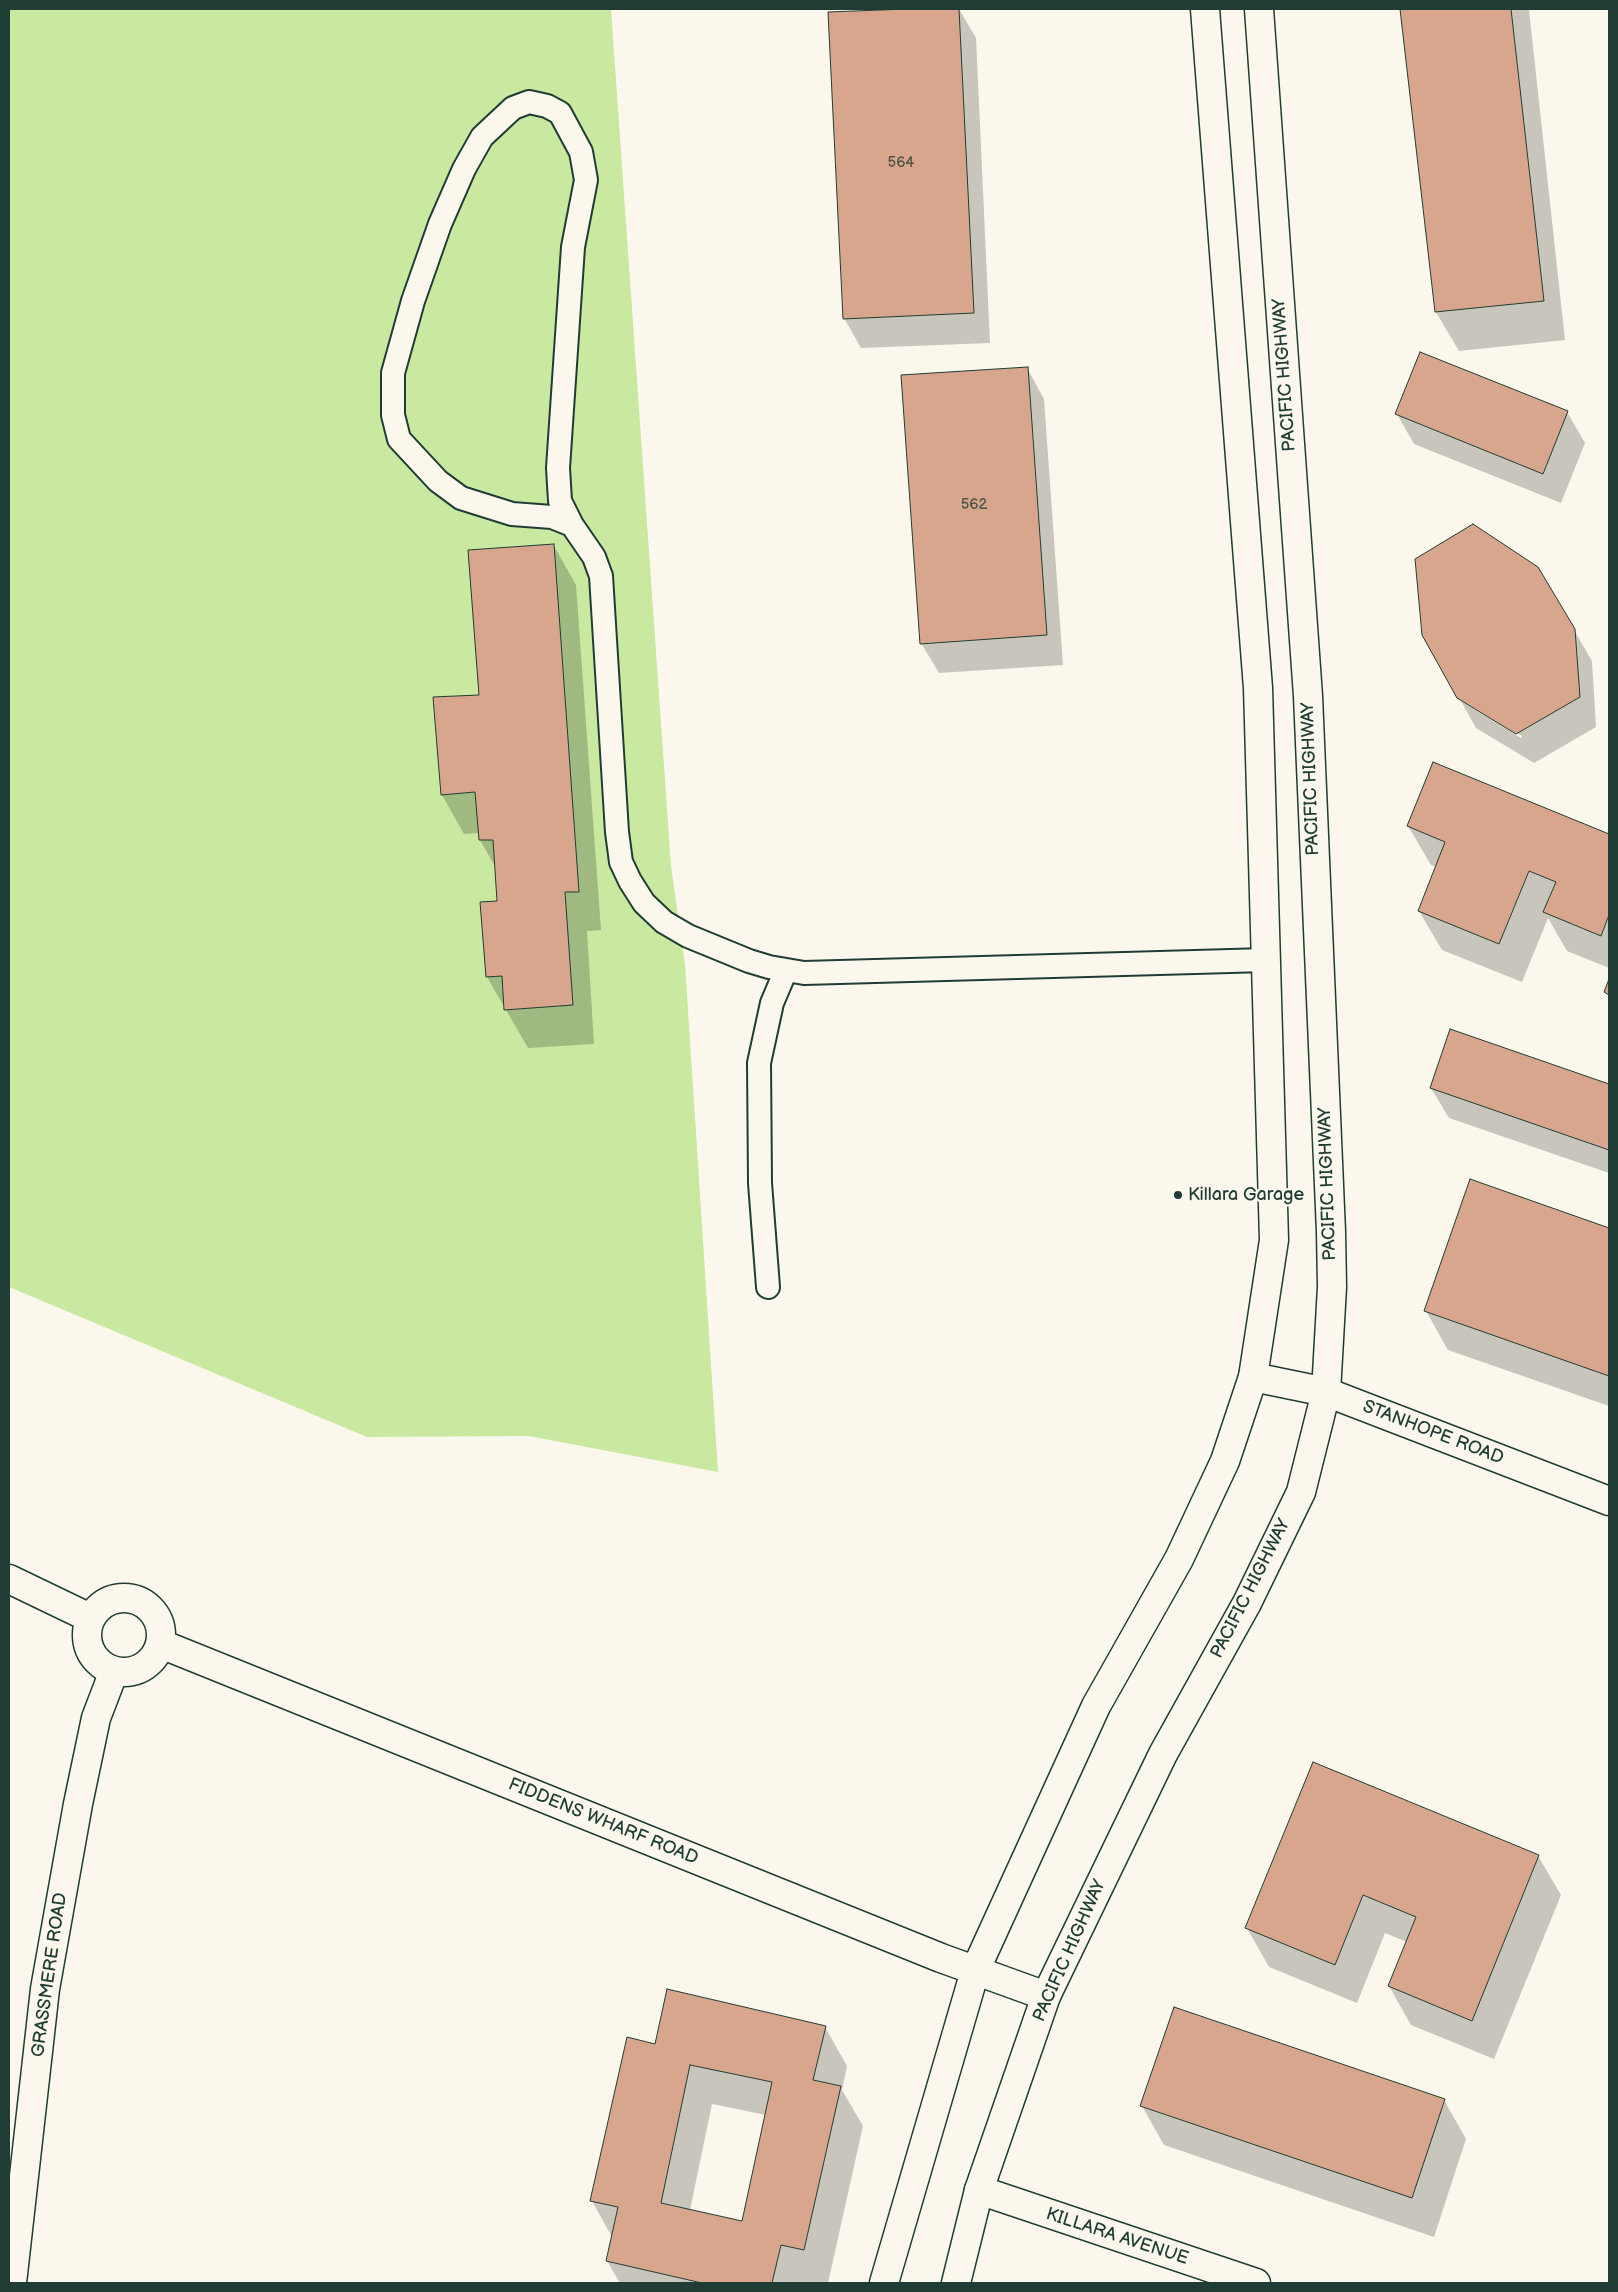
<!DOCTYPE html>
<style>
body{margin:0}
#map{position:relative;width:1618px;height:2292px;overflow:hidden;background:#fbf7ec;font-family:"Balsamiq Sans",sans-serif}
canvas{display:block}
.frame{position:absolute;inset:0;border:10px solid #1f3d34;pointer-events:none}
</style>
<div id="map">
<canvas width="1618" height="2292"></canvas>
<div class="frame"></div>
</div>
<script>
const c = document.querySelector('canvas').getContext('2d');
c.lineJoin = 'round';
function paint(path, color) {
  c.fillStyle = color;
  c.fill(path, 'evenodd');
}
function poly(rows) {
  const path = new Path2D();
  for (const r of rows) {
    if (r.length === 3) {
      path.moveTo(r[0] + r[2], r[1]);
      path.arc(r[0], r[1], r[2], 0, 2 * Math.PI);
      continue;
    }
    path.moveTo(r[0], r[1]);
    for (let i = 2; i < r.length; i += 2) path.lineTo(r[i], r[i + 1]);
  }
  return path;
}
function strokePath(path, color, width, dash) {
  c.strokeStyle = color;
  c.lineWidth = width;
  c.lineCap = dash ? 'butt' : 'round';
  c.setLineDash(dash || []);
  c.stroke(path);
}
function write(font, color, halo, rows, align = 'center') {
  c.font = font + ' "Balsamiq Sans",sans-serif';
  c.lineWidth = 4.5;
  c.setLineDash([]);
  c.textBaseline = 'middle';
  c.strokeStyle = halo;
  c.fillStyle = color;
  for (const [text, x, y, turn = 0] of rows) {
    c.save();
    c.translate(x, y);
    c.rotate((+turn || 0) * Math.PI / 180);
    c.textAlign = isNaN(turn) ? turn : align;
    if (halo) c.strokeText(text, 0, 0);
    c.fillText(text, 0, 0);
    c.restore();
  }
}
const green = poly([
 [9,9,611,9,671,866,685,964,718,1472,529,1436,367,1437,9,1287]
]);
const shadow = poly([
 [959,9,976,38,990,343,861,348,844,318,829,13],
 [1402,9,1529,10,1565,340,1459,351,1436,312],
 [1027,368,1044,399,1063,665,939,673,921,643],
 [1567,412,1585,443,1561,503,1414,444,1397,414],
 [554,546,576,585,601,930,587,931,594,1044,528,1048,487,977,482,903,498,903,496,868,480,840,479,833,464,834,442,795,480,696],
 [1574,630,1592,661,1596,727,1534,763,1476,728,1461,701,1521,738,1522,736,1458,697],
 [1434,763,1609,836,1609,968,1567,951,1548,918,1522,982,1442,950,1419,911,1437,867,1431,865,1408,826],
 [1451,1031,1609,1085,1609,1173,1449,1118,1431,1088],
 [1471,1180,1609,1229,1609,1406,1448,1350,1426,1311],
 [1314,1763,1538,1856,1561,1895,1494,2059,1411,2025,1389,1986,1407,1942,1385,1933,1357,2003,1269,1967,1247,1928],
 [825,2027,847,2066,842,2090,863,2126,828,2283,620,2283,607,2261,612,2237,592,2201,656,2046],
 [712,2104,766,2115,743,2222,690,2210],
 [1444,2100,1466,2139,1434,2237,1164,2145,1142,2106]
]);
const building = poly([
 [907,9,959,9,974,313,843,319,828,12,907,9],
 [1400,9,1511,9,1544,301,1435,312,1400,9],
 [1420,352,1568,411,1543,474,1395,414,1420,352],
 [1028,367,1047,635,920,644,901,375,1028,367],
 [1473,524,1538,567,1575,629,1580,697,1516,734,1457,698,1422,635,1415,559,1473,524],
 [554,544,579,892,565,892,573,1005,504,1010,502,976,486,977,480,902,497,901,493,840,479,840,475,792,441,795,433,697,479,695,468,550,554,544],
 [1433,762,1609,834,1609,915,1601,936,1543,912,1556,882,1529,871,1499,944,1418,911,1445,842,1407,826,1433,762],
 [1609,979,1609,995,1604,992,1609,979],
 [1450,1029,1609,1084,1609,1150,1430,1088,1450,1029],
 [1470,1179,1609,1228,1609,1376,1424,1311,1470,1179],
 [1313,1762,1539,1855,1472,2021,1388,1986,1416,1917,1363,1895,1335,1965,1245,1928,1313,1762],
 [667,1989,826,2026,813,2080,841,2086,804,2250,781,2245,772,2283,702,2283,606,2261,618,2207,590,2201,627,2037,655,2044,667,1989],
 [690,2065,772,2082,742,2221,661,2203,690,2065],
 [1174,2007,1445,2099,1412,2198,1140,2106,1174,2007]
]);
const service = poly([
 [572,525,552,517,512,514,461,498,438,481,399,439,393,415,393,373,413,301,440,224,464,169,482,137,513,108,529,102,547,106,560,113,581,152,586,180,573,247,558,468,560,501,572,525,594,557,601,576,617,832,621,862,630,881,644,903,664,922,688,936,749,961,769,967,804,973,1266,960],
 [768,1287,760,1183,759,1063,772,1003,786,970]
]);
const minor = poly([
 [979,2190,1256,2283],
 [12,2283,45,1989,78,1804,96,1718,114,1671]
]);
const tertiary = poly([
 [9,1579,90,1618],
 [124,1635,37],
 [161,1644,941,1958,1046,1996]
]);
const secondary = poly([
 [1253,1377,1326,1392,1609,1501]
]);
const trunk = poly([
 [884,2283,975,1971,1096,1706,1179,1559,1225,1461,1253,1377,1274,1240,1258,688,1205,9],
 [956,2283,979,2190,1046,1996,1163,1754,1247,1603,1301,1492,1326,1392,1332,1287,1331,1232,1308,696,1259,9]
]);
const markers = [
 [1178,1195,5,"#1f3d34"]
];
const numberNames = [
 ["564",901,163],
 ["562",974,505]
];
const streetNames = [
 ["PACIFIC HIGHWAY",1285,375,-94],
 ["PACIFIC HIGHWAY",1311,779,-92],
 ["PACIFIC HIGHWAY",1328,1184,-92],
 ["STANHOPE ROAD",1433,1433,21],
 ["PACIFIC HIGHWAY",1251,1589,-63],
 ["FIDDENS WHARF ROAD",603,1822,22],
 ["PACIFIC HIGHWAY",1070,1951,-66],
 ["GRASSMERE ROAD",50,1975,-82],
 ["KILLARA AVENUE",1117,2237,18]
];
const poiNames = [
 ["Killara Garage",1188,1195]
];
paint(green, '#c9e8a0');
paint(shadow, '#0003');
paint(building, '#d8a68c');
strokePath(building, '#1f3d34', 1);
strokePath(service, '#1f3d34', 26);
strokePath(minor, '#1f3d34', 31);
strokePath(tertiary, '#1f3d34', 31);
strokePath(secondary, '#1f3d34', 31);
strokePath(trunk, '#1f3d34', 31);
strokePath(service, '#fbf7ec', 22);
strokePath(minor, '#fbf7ec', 28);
strokePath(tertiary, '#fbf7ec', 28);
strokePath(secondary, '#fbf7ec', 28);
strokePath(trunk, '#fbf7ec', 28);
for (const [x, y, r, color] of markers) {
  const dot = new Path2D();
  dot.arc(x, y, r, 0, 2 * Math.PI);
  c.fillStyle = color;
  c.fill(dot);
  strokePath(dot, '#fbf7ec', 2);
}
write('15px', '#4d574a', null, numberNames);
write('18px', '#1f3d34', '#fbf7ec', streetNames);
write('18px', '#1f3d34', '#fbf7ec', poiNames, 'left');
</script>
